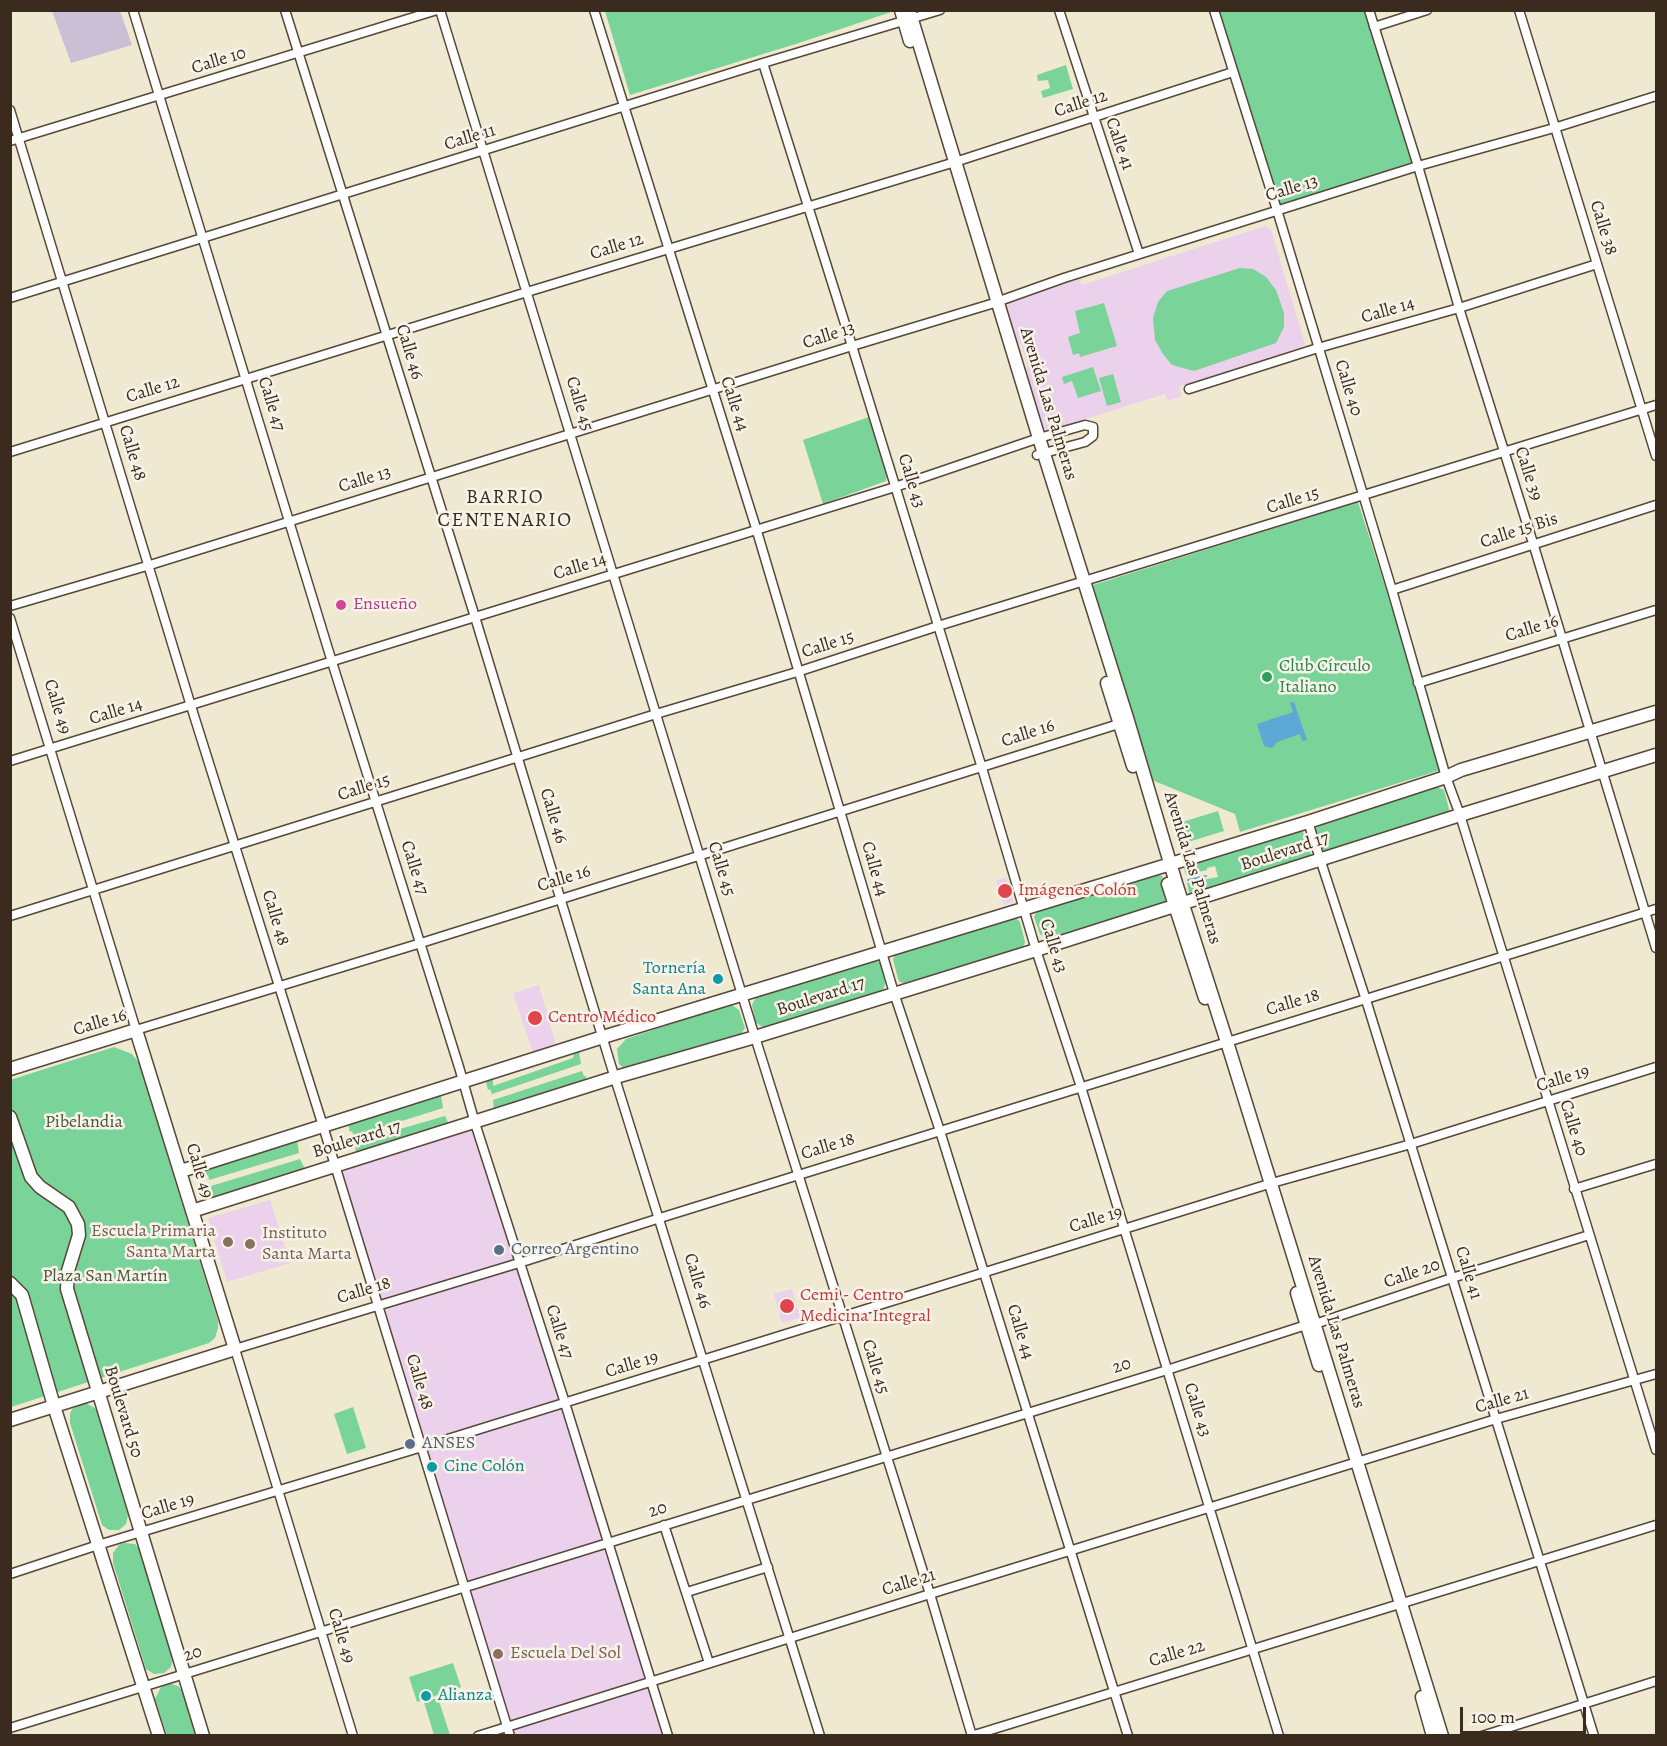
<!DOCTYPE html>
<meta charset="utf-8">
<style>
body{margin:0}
#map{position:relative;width:1667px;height:1746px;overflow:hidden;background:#efe9d1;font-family:Alegreya,serif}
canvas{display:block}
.frame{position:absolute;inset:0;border:12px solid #3b2a1e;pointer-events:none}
.scale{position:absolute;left:1460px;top:1707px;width:126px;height:27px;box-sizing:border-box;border:3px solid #3b2a1e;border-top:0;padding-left:8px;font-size:18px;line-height:21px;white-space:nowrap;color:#3b2a1e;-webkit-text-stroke:4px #f7f3e8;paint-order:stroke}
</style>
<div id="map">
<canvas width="1667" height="1746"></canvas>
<div class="frame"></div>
<div class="scale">100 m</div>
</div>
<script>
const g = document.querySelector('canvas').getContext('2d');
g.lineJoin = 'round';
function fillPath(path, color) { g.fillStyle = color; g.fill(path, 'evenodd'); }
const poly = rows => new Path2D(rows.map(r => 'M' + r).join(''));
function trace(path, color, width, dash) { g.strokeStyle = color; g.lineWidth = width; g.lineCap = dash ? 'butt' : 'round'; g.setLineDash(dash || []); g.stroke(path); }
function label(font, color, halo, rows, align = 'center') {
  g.font = font + ' Alegreya,serif'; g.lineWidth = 5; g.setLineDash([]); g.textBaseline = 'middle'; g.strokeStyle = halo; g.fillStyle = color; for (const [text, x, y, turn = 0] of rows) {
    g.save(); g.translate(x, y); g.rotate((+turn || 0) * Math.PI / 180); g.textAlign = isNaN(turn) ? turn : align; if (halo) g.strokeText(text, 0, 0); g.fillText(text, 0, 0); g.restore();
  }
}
fillPath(poly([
 [1265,226,1271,230,1305,344,1302,347,1179,387,1182,396,1168,401,1165,394,1044,432,1025,371,1028,367,1021,345,1016,342,1005,307,1008,302,1080,279,1082,285],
 [1006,877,1014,902,1004,905,996,881],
 [539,985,557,1049,534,1056,513,993],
 [475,1123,667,1735,510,1735,335,1166],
 [270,1200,290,1263,227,1282,208,1218],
 [792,1289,800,1318,782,1323,774,1294]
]), '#ebd1eb');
fillPath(poly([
 [52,11,120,11,132,45,71,63]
]), '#cbbfd5');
fillPath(poly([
 [890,10,891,12,802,42,630,95,605,11],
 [1214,11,1369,11,1418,166,1277,210],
 [1066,65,1073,89,1043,98,1041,91,1050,88,1048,80,1038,81,1037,75],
 [1240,268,1253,269,1266,277,1276,290,1284,313,1284,327,1276,343,1194,371,1172,365,1163,354,1155,340,1153,318,1158,302,1167,291],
 [1104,303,1117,346,1080,357,1079,353,1073,355,1068,337,1080,333,1075,311],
 [1093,367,1101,391,1078,398,1072,381,1064,384,1062,377],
 [1113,374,1121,402,1107,406,1099,378],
 [869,417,887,475,886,481,823,504,803,440],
 [1358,502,1444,769,1240,832,1235,814,1147,778,1093,585],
 [1435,786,1444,790,1450,813,1327,853,1321,848,1315,831,1318,824],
 [1218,811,1224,831,1185,843,1179,823],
 [1300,830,1303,832,1311,854,1310,858,1190,897,1187,883,1218,877,1215,866,1207,868,1207,870,1186,875,1183,865],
 [1156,872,1162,876,1169,897,1163,904,1053,938,1045,938,1040,934,1034,917,1038,909],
 [1015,917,1020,922,1025,942,1023,947,1019,951,908,984,900,982,898,979,893,959,895,955,900,952],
 [876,959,882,965,886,978,884,988,881,992,764,1028,755,1022,752,1005,757,995],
 [728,1005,732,1005,739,1010,745,1028,740,1036,625,1069,619,1064,617,1049,626,1039],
 [114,1047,132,1054,139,1063,218,1321,218,1328,215,1338,209,1343,11,1407,10,1080],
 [579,1051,581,1064,492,1094,490,1089,488,1090,486,1082,493,1080,493,1086,573,1058,574,1053],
 [582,1071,584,1076,586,1076,586,1082,494,1111,493,1100],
 [441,1095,443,1108,354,1136,352,1131,350,1132,348,1124],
 [445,1116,450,1127,356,1155,355,1142],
 [297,1140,299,1153,209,1180,208,1175,206,1176,203,1168],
 [300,1159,306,1171,212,1199,210,1192,212,1191,211,1186],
 [86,1403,95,1408,97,1412,128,1515,126,1524,119,1530,109,1530,102,1525,70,1423,70,1414,72,1409,81,1404],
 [353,1407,366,1448,347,1454,334,1414],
 [124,1543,135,1544,142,1552,173,1658,171,1667,164,1673,154,1674,146,1669,113,1563,113,1553,119,1545],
 [453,1663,461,1687,417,1702,409,1677],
 [169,1683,178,1686,184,1693,197,1735,167,1735,155,1699,161,1687],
 [438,1698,450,1735,434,1735,424,1702]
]), '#7ad398');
fillPath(poly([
 [1294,702,1307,740,1302,741,1300,734,1277,742,1272,748,1264,746,1257,724,1293,712,1290,703]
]), '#5ea8d6');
trace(poly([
 [1188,880,1206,876]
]), '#5ea8d6', 2);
const street = poly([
 [133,10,332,662,459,1067,475,1123,565,1403,668,1736],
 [285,10,475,617,609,1059,820,1736],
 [440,10,755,1037,930,1594,972,1736],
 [594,10,756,528,894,993,940,1131,1128,1736],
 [1059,10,1139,254],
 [1214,10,1277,210,1392,590,1446,777,1460,815,1656,1450],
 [1369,10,1418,166,1459,308,1533,543,1656,948],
 [1519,10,1656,456],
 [1374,27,1427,10],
 [763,63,852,346,982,768,1036,950,1081,1087,1279,1736],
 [10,110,191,706,323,1126,510,1736],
 [10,141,437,10],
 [10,298,763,63,940,10],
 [1189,389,1318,348,1459,308,1597,264],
 [10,452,527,292,955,162,1233,72],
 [1392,590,1656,505],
 [10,606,150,565,852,346,991,304,1064,278,1418,166,1554,128,1656,96],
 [10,618,136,1030,421,943,1125,722],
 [1418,683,1656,610],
 [10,761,895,487,1039,438,1085,425,1093,427,1093,436,1085,442,1037,455],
 [1308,822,1366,1000,1594,1736],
 [10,916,656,714,797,672,938,626,1656,405],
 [1574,1189,1656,1164],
 [664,1525,709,1663],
 [10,1574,98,1545,422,1447,1272,1183,1411,1144,1656,1067],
 [687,1592,768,1567],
 [10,1728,1167,1370,1306,1325,1315,1324,1452,1278,1589,1235],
 [353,1736,235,1349,519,1263,660,1218,1656,909],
 [478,1736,930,1594,1496,1419,1656,1374],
 [971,1736,1656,1525],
 [1482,1736,1656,1681]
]);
const secondary = poly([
 [901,10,910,41],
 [909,10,1039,438,1128,721,1176,883,1227,1042,1442,1736],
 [1107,683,1133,766],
 [1168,884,1205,998],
 [10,1069,136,1030,235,1349,10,1420],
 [10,1117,31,1177,40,1187,69,1207,78,1224,79,1235,68,1271,67,1289,203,1736],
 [181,1171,603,1037,1164,866,1308,822,1446,777,1461,770,1656,712],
 [192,1211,616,1077,755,1037,1036,950,1460,815,1656,755],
 [10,1283,22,1295,54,1406,159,1736],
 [1297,1293,1319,1365],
 [1422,1697,1433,1736]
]);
trace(street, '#564739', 11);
trace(secondary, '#564739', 15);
trace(street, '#fff', 8);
trace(secondary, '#fff', 12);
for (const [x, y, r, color] of [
 [341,605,6,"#d1479c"],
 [1267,677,6,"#2e9e5b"],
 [1005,891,8,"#e0444e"],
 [718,979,6,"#0f9aa8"],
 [535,1018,8,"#e0444e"],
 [228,1242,6,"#8d6e63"],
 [250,1244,6,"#8d6e63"],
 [499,1250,6,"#5c6f8a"],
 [787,1306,8,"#e0444e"],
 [410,1444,6,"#5c6f8a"],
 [432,1467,6,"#0f9aa8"],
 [498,1654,6,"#8d6e63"],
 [426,1696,6,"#0f9aa8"]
]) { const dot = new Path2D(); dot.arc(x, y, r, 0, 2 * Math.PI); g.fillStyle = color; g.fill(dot); trace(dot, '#f7f3e8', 2); }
label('18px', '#3b2a1e', '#f7f3e8', [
 ["Calle 10",219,61,-17],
 ["Calle 12",1081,104,-18],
 ["Calle 11",470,138,-17],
 ["Calle 41",1119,144,71],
 ["Calle 13",1292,189,-17],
 ["Calle 38",1603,228,73],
 ["Calle 12",617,247,-17],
 ["Calle 14",1388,311,-16],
 ["Calle 13",829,336,-18],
 ["Calle 46",409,352,73],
 ["Calle 40",1348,388,73],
 ["Calle 12",153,390,-17],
 ["Calle 47",271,404,73],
 ["Calle 45",579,404,73],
 ["Calle 44",734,404,72],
 ["Avenida Las Palmeras",1048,404,73],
 ["Calle 48",132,453,73],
 ["Calle 39",1528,474,72],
 ["Calle 13",365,480,-17],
 ["Calle 43",911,481,73],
 ["Calle 15",1293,501,-17],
 ["Calle 15 Bis",1519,531,-18],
 ["Calle 14",580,567,-17],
 ["Calle 16",1532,629,-17],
 ["Calle 15",828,645,-18],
 ["Calle 49",57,707,73],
 ["Calle 14",116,712,-17],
 ["Calle 16",1028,734,-18],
 ["Calle 15",364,788,-18],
 ["Calle 46",553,816,73],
 ["Boulevard 17",1285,852,-18],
 ["Calle 47",414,868,72],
 ["Avenida Las Palmeras",1192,868,73],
 ["Calle 45",721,869,73],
 ["Calle 44",874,869,74],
 ["Calle 16",564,879,-17],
 ["Calle 48",275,918,73],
 ["Calle 43",1053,946,73],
 ["Boulevard 17",821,997,-18],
 ["Calle 18",1293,1003,-17],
 ["Calle 16",100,1023,-17],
 ["Calle 19",1563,1079,-17],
 ["Calle 40",1573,1128,73],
 ["Boulevard 17",357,1140,-17],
 ["Calle 18",828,1147,-17],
 ["Calle 49",199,1171,73],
 ["Calle 19",1096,1220,-17],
 ["Calle 41",1468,1273,73],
 ["Calle 20",1412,1274,-19],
 ["Calle 46",697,1281,73],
 ["Calle 18",364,1291,-17],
 ["Calle 47",559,1332,72],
 ["Calle 44",1020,1332,73],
 ["Avenida Las Palmeras",1336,1332,73],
 ["Calle 19",632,1365,-17],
 ["20",1122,1366,-17],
 ["Calle 45",875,1367,73],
 ["Calle 48",419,1382,73],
 ["Calle 21",1502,1401,-16],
 ["Calle 43",1197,1410,73],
 ["Boulevard 50",123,1412,73],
 ["Calle 19",168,1507,-17],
 ["20",658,1510,-17],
 ["Calle 21",909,1583,-17],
 ["Calle 49",341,1636,73],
 ["20",193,1654,-17],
 ["Calle 22",1177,1654,-17]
]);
label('18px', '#b23c85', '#f7f3e8', [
 ["Ensueño",353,605]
], 'left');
label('18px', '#27864d', '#f7f3e8', [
 ["Club Círculo",1279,667],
 ["Italiano",1279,688]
], 'left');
label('18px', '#be3a42', '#f7f3e8', [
 ["Imágenes Colón",1018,891],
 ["Centro Médico",548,1018],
 ["Cemi - Centro",800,1296],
 ["Medicina Integral",800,1317]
], 'left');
label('18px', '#0d838f', '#f7f3e8', [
 ["Tornería",706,969,"right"],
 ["Santa Ana",706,990,"right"],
 ["Cine Colón",444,1467],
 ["Alianza",438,1696]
], 'left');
label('18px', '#4b543c', '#f7f3e8', [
 ["Pibelandia",84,1123],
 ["Plaza San Martín",105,1277]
]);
label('18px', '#785e54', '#f7f3e8', [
 ["Escuela Primaria",216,1232,"right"],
 ["Santa Marta",216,1253,"right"],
 ["Instituto",262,1234],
 ["Santa Marta",262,1255],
 ["Escuela Del Sol",510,1654]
], 'left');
label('18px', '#4e5e75', '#f7f3e8', [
 ["Correo Argentino",511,1250],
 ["ANSES",422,1444]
], 'left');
g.letterSpacing = '1.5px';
label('20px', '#3b2a1e', '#f7f3e8', [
 ["BARRIO",505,498],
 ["CENTENARIO",505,521]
]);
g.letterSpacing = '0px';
</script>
